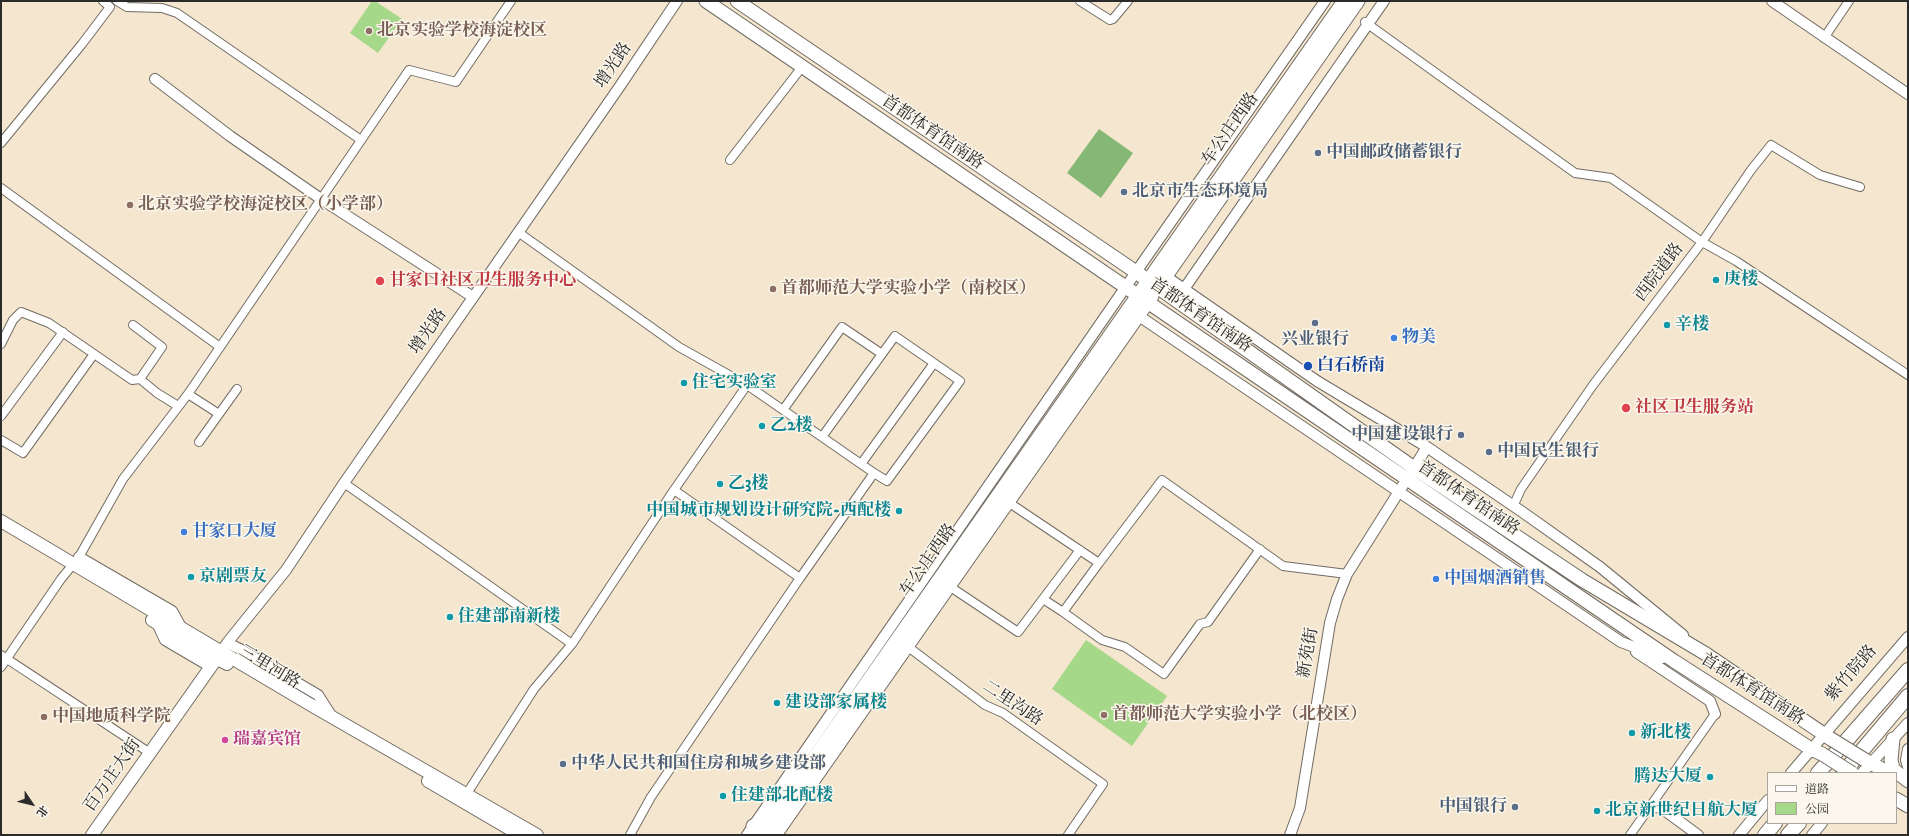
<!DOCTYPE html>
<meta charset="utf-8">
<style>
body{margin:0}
#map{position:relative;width:1909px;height:836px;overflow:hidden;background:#f5e6cf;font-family:"IM FELL DW Pica","Noto Serif SC",serif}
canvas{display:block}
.frame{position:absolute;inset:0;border:2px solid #2b2b2b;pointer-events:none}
.legend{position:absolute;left:1767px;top:772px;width:130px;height:52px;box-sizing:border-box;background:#fbf7ec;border:1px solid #a8a59f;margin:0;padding:5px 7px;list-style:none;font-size:12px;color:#2b2b2b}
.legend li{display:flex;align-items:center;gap:8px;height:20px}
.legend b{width:20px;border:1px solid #a8a59f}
.north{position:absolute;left:12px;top:784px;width:40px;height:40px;-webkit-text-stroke:3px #fbf7ec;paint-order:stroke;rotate:125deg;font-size:11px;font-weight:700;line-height:16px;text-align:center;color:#2b2b2b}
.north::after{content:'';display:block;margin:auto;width:14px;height:18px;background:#2b2b2b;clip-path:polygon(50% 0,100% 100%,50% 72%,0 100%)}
</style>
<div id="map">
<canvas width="1909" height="836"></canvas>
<div class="frame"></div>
<ul class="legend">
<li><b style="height:5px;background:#fff"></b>道路</li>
<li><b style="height:11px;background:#a5d888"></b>公园</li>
</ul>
<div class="north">北</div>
</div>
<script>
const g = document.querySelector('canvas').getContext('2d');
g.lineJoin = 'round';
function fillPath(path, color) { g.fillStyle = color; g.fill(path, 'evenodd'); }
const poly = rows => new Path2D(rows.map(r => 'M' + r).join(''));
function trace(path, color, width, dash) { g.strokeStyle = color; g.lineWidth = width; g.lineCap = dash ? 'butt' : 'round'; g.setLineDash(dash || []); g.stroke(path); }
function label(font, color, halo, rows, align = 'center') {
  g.font = font + ' "IM FELL DW Pica","Noto Serif SC",serif'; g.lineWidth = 3; g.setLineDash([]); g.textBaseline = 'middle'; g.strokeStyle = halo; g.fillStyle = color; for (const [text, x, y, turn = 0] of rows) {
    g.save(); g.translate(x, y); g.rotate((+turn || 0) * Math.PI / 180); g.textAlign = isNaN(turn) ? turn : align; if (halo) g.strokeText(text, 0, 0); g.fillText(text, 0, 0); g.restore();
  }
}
fillPath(poly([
 [372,1,375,1,402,19,378,53,350,33],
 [1086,640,1167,696,1132,746,1052,689]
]), '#a5d888');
fillPath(poly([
 [1099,129,1133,153,1101,198,1067,173]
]), '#84b874');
const minor = poly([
 [117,1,127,7,162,8,177,13,361,140],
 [1080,1,1110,20,1113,19,1128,1],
 [1365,22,1575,173,1611,178,1702,242,1736,261,1908,375],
 [1824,38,1849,1],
 [1,143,82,44,110,7,103,1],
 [730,160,802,67],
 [1,188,220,347],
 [518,232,679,347,747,385,874,473,800,578],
 [133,325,162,347,140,379],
 [1,344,13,320,21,312,49,323,132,380,140,379,157,393,178,406],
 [188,394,219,414],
 [783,410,842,327,882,354],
 [1,416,63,332],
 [822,437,895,336,934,363],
 [1,440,23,453,94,354],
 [199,442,237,389],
 [861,464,934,363,960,381,887,481,874,473],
 [344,483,572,644],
 [1516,500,1521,489,1593,385,1702,242,1751,170,1771,145,1820,175,1860,187],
 [1008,502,1099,563,1162,480,1283,566,1347,574],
 [1099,563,1063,612,1102,640,1125,647,1164,674,1200,624,1208,622,1260,549],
 [949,586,1018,632,1080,550],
 [1043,599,1063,612],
 [907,646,985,705,1003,713,1103,784,1068,835],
 [1,655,150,753],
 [1,667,61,579,79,557,123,479,188,394,409,70,456,82,511,1],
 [464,798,534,689,572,644,674,490,747,385],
 [630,835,651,797,800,578,674,490],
 [1630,835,1715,714]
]);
const tertiary = poly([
 [1772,1,1908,94],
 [155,79,230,136,321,199,473,297],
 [1161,273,1317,381,1427,447,1521,511,1600,567,1683,635],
 [1184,289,1384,1],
 [1133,312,1621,642,1663,658],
 [79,557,172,611,181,627],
 [157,623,165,640,211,667],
 [227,643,240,649,318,695,332,717],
 [1636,652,1710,701,1715,714],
 [217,658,227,643,286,570,344,483,620,86,677,1],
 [1908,749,1906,760,1908,767],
 [1791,773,1908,637],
 [1862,773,1908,723],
 [1647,808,1660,807,1698,835],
 [747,835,1136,272,1325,1],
 [1290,835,1300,808,1330,623,1337,599,1347,574,1427,447],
 [1739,835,1768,800],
 [1812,835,1822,823]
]);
const secondary = poly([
 [1,521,311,705,537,835],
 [152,620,208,654,227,664],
 [428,781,520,835],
 [92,835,217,658]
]);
const primary = poly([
 [706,1,1674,661,1811,749,1822,754],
 [737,1,1136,272,1414,468,1582,580,1706,654,1831,739],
 [1166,276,1358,1],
 [1893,739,1891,760,1893,769,1908,781],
 [1865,760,1889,773],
 [1896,799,1908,806],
 [753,826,771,815],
 [760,835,1344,1],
 [775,835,1152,296]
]);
const trunk = poly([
 [1818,773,1908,670],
 [1843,773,1908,696],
 [1765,835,1775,823],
 [1788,835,1799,823]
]);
trace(minor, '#726c64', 10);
trace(tertiary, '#726c64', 12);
trace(secondary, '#726c64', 14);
trace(primary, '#726c64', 15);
trace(trunk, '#726c64', 16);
trace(minor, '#fff', 8);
trace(tertiary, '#fff', 10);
trace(secondary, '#fff', 12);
trace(primary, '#fff', 13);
trace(trunk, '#fff', 14);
const primaryBridge = poly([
 [1831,739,1865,760],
 [1822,754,1852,773]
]);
trace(primaryBridge, '#726c64', 15, []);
trace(primaryBridge, '#fff', 13);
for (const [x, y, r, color] of [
 [369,31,4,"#8d6e63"],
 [1318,153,4,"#5c6f8a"],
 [1124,192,4,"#5c6f8a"],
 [130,205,4,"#8d6e63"],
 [1716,280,4,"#0f9aa8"],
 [380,281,5,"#e0444e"],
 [773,289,4,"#8d6e63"],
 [1315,323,4,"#5c6f8a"],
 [1667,325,4,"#0f9aa8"],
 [1394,338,4,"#3f7fe0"],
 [1308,366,5,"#1a4fb4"],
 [684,383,4,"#0f9aa8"],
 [1626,408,5,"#e0444e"],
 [762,426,4,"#0f9aa8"],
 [1461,435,4,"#5c6f8a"],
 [1489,452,4,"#5c6f8a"],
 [720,484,4,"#0f9aa8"],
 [899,511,4,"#0f9aa8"],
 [184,532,4,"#3f7fe0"],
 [191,577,4,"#0f9aa8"],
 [1436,579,4,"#3f7fe0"],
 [450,617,4,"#0f9aa8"],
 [777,703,4,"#0f9aa8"],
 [1104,715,4,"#8d6e63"],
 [44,717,4,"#8d6e63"],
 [1632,733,4,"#0f9aa8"],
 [225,740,4,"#d1479c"],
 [563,764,4,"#5c6f8a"],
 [1710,777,4,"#0f9aa8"],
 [723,796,4,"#0f9aa8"],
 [1515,807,4,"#5c6f8a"],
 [1597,811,4,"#0f9aa8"]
]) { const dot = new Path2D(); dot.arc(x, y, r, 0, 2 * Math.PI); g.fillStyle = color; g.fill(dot); trace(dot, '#fbf7ec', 1.5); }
label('bold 17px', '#785e54', '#fbf7ec', [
 ["北京实验学校海淀校区",377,31],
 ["北京实验学校海淀校区（小学部）",138,205],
 ["首都师范大学实验小学（南校区）",781,289],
 ["首都师范大学实验小学（北校区）",1112,715],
 ["中国地质科学院",52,717]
], 'left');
label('17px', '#2b2b2b', '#fbf7ec', [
 ["增光路",614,66,-56],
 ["车公庄西路",1231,130,-55],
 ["首都体育馆南路",932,133,34],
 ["西院道路",1660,273,-53],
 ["首都体育馆南路",1200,316,34],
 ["增光路",429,332,-55],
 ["首都体育馆南路",1468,499,34],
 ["车公庄西路",929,561,-55],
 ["新苑街",1309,653,-80],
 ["三里河路",269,668,31],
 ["紫竹院路",1852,674,-49],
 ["首都体育馆南路",1752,690,32],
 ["二里沟路",1012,704,33],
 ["百万庄大街",113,776,-55]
]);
label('bold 17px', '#4e5e75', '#fbf7ec', [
 ["中国邮政储蓄银行",1326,153],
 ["北京市生态环境局",1132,192],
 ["兴业银行",1315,340,"center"],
 ["中国建设银行",1453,435,"right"],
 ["中国民生银行",1497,452],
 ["中华人民共和国住房和城乡建设部",571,764],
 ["中国银行",1507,807,"right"]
], 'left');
label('bold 17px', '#0d838f', '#fbf7ec', [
 ["庚楼",1724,280],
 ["辛楼",1675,325],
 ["住宅实验室",692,383],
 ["乙2楼",770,426],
 ["乙3楼",728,484],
 ["中国城市规划设计研究院-西配楼",891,511,"right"],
 ["京剧票友",199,577],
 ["住建部南新楼",458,617],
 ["建设部家属楼",785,703],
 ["新北楼",1640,733],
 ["腾达大厦",1702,777,"right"],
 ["住建部北配楼",731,796],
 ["北京新世纪日航大厦",1605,811]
], 'left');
label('bold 17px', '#be3a42', '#fbf7ec', [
 ["甘家口社区卫生服务中心",389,281],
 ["社区卫生服务站",1635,408]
], 'left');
label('bold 17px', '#366cbe', '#fbf7ec', [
 ["物美",1402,338],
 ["甘家口大厦",192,532],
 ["中国烟酒销售",1444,579]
], 'left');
label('bold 17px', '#164399', '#fbf7ec', [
 ["白石桥南",1317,366]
], 'left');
label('bold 17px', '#b23c85', '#fbf7ec', [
 ["瑞嘉宾馆",233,740]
], 'left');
</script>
